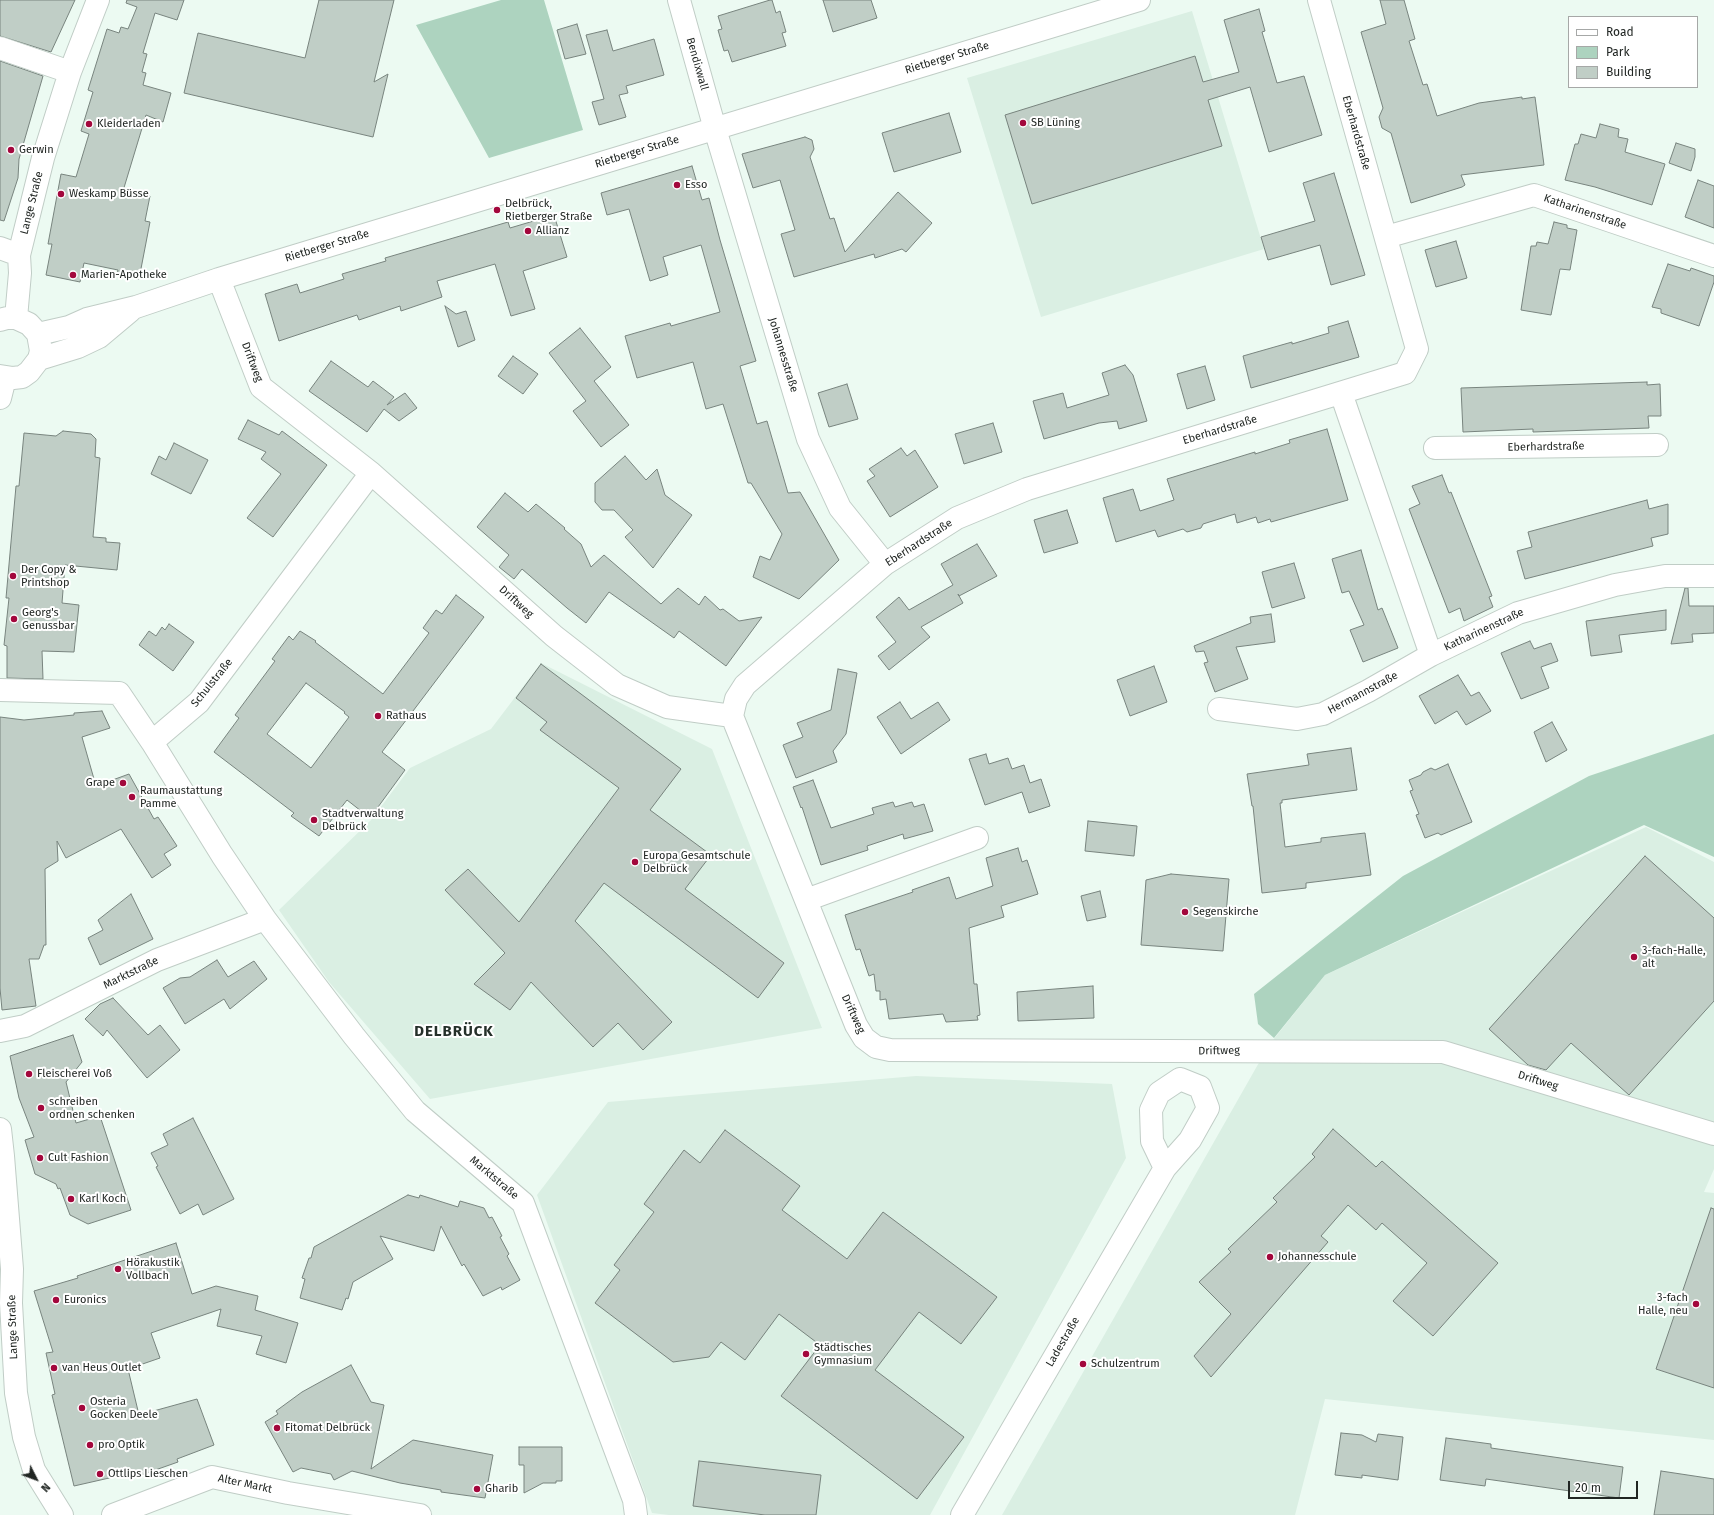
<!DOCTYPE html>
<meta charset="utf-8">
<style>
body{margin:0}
#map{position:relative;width:1714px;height:1515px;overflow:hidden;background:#ecfaf2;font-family:"Fira Sans",sans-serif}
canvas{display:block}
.legend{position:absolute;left:1568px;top:16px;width:130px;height:72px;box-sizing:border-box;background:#fff;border:1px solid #a6a8a7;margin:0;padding:5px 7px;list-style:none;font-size:12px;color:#212623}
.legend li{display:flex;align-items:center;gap:8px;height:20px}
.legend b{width:20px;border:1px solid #a6a8a7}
.north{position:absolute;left:16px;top:1459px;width:40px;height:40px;-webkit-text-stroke:3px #fff;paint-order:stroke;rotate:132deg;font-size:11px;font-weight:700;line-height:16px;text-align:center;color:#212623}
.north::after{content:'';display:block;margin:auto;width:14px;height:18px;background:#212623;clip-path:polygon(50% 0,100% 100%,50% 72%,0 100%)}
.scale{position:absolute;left:1568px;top:1481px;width:70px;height:18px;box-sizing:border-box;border:2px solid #212623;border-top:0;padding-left:5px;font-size:12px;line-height:14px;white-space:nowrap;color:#212623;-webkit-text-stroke:3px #fff;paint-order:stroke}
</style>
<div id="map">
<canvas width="1714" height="1515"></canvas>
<ul class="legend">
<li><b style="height:5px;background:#fff"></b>Road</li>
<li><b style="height:11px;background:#add3bf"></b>Park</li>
<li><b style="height:11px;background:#c0cec6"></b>Building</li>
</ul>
<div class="north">N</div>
<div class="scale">20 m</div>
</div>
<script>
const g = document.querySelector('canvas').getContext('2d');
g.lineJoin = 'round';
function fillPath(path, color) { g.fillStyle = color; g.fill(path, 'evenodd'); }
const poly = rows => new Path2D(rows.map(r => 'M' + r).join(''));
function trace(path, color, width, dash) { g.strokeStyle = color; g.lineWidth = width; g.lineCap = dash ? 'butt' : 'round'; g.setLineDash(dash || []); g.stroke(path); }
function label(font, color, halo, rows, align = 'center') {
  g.font = font + ' "Fira Sans",sans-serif'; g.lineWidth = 4; g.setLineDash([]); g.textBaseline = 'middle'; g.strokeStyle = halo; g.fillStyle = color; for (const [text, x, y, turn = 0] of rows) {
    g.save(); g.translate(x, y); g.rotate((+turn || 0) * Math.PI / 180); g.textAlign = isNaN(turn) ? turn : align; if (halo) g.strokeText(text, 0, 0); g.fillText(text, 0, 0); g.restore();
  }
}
fillPath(poly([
 [1192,11,1264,249,1041,317,967,78],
 [541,663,712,749,822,1028,430,1099,329,982,279,910,371,820,410,768,491,729],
 [1646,827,1714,862,1714,1169,1704,1192,1714,1193,1714,1440,1325,1399,1295,1515,1002,1515,1269,1045,1325,975],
 [916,1076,1112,1084,1126,1158,930,1515,669,1515,652,1513,537,1195,608,1102]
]), '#daefe3');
fillPath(poly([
 [501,0,544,0,583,130,489,158,416,25],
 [1714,734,1714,857,1644,825,1325,975,1274,1038,1258,1024,1254,994,1403,876,1589,776]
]), '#add3bf');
const building = poly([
 [0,0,75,0,51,52,0,36,0,0],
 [127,0,184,0,177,20,155,13,143,53,147,54,142,72,146,73,143,85,171,93,163,122,146,115,123,191,150,196,145,221,150,222,139,279,117,275,118,270,84,263,80,282,46,275,52,244,48,244,61,174,76,177,89,134,81,131,93,92,88,90,107,29,119,33,121,27,128,29,137,7,126,3,127,0],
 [319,0,394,0,374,82,388,74,373,137,184,93,198,33,305,58,319,0],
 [770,0,772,0,776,13,780,11,786,32,782,33,786,46,732,62,728,50,724,51,718,30,722,29,718,16,770,0],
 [823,0,871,0,877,18,833,32,823,0],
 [1380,0,1404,0,1415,39,1409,41,1423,85,1427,84,1437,116,1479,103,1522,97,1522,99,1535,97,1544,165,1461,175,1465,185,1462,187,1411,203,1391,133,1382,128,1379,117,1383,108,1361,32,1386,24,1380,0],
 [1259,9,1265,31,1262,32,1277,83,1304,76,1322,135,1269,152,1250,87,1208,100,1222,146,1032,204,1005,115,1195,56,1203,82,1239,72,1224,20,1259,9],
 [577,24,586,54,565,59,557,30,577,24],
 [607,30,613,51,654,39,664,75,626,86,628,93,619,95,626,117,599,125,592,102,604,99,586,35,607,30],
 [0,61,43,76,19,159,18,178,4,221,0,220,0,61],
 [949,113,961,152,894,172,882,133,949,113],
 [1600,124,1619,129,1618,137,1628,139,1625,152,1665,164,1652,205,1595,187,1565,180,1575,144,1578,144,1581,134,1596,138,1600,124],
 [805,137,812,140,814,149,810,157,830,219,834,218,845,252,898,192,932,223,906,252,902,249,875,258,874,254,794,277,781,234,795,230,780,180,753,188,742,154,805,137],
 [1676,143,1695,149,1695,157,1691,171,1669,163,1676,143],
 [692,166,702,200,709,198,720,240,756,361,740,366,757,424,767,421,788,493,800,492,839,560,799,599,753,577,760,556,770,560,782,534,751,483,748,483,723,404,706,409,693,362,637,378,625,336,670,323,671,326,720,312,701,245,663,257,668,275,650,281,629,209,607,215,601,193,692,166],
 [1334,173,1365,275,1331,285,1320,245,1268,260,1261,237,1315,221,1303,183,1334,173],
 [1698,180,1714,186,1714,228,1685,217,1698,180],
 [554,215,567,257,523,271,535,309,511,316,495,264,437,281,442,297,401,311,400,306,359,320,357,315,279,341,265,294,297,284,300,293,344,279,342,274,386,261,385,258,508,222,510,228,554,215],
 [1554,222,1567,225,1567,228,1577,230,1570,270,1560,269,1551,315,1521,310,1531,246,1536,246,1537,242,1548,244,1554,222],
 [1456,241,1467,278,1436,287,1425,250,1456,241],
 [1668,264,1690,271,1691,268,1714,276,1714,282,1699,326,1661,313,1661,309,1652,307,1668,264],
 [445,306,456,314,466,311,475,340,458,347,445,306],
 [1348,321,1359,357,1251,388,1243,356,1292,342,1292,344,1329,333,1328,327,1348,321],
 [580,328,611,367,594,381,629,425,601,447,573,411,586,401,549,353,580,328],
 [513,356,538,374,523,394,498,376,513,356],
 [331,361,368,387,373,381,394,397,387,405,405,393,417,408,399,421,384,409,367,432,309,391,331,361],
 [1125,365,1133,375,1147,421,1119,429,1117,421,1099,423,1044,439,1033,401,1063,393,1067,408,1109,395,1102,373,1125,365],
 [1205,366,1215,400,1187,409,1177,374,1205,366],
 [1647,382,1647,385,1660,384,1661,416,1648,416,1649,428,1533,432,1533,429,1463,432,1461,388,1647,382],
 [847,384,858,419,829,427,818,393,847,384],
 [248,420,279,435,282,431,327,465,273,537,247,518,281,474,261,459,266,452,238,439,248,420],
 [993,423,1002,452,964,464,955,434,993,423],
 [1327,429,1348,500,1271,522,1270,519,1258,523,1256,517,1237,523,1235,514,1203,524,1201,528,1187,532,1183,529,1158,537,1155,530,1116,542,1103,498,1133,489,1140,511,1174,500,1167,479,1255,452,1255,454,1290,443,1289,440,1327,429],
 [63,431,91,434,96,439,95,457,100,458,93,537,106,538,106,542,120,543,117,570,65,565,62,603,79,605,74,652,42,651,43,679,7,678,7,646,4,645,9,598,6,598,16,486,19,486,24,433,56,436,63,431],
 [174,443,208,460,191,494,151,474,159,456,166,460,174,443],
 [901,448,907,456,915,450,938,487,890,517,867,481,875,476,869,469,901,448],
 [625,456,646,480,657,469,665,495,692,515,653,568,625,537,633,530,614,510,602,510,595,502,595,483,625,456],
 [1442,475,1449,493,1451,492,1492,596,1489,597,1493,607,1464,621,1460,608,1449,613,1409,509,1420,504,1412,486,1442,475],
 [505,493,528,512,536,504,565,528,564,529,581,544,591,567,604,555,661,604,678,588,699,605,705,596,720,610,723,609,739,621,762,617,726,666,679,631,674,638,609,592,586,623,567,608,522,569,514,579,499,567,509,555,477,527,505,493],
 [1647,500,1649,509,1668,504,1668,534,1651,538,1653,546,1525,579,1517,551,1532,547,1528,532,1647,500],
 [1067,510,1078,543,1044,553,1034,520,1067,510],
 [977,544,997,576,959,596,958,594,963,603,921,627,930,637,889,670,878,656,896,642,876,617,899,597,909,610,953,585,941,564,977,544],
 [1361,550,1378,610,1382,608,1398,648,1363,662,1350,630,1364,625,1349,591,1342,593,1332,559,1361,550],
 [1294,563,1305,598,1272,608,1262,572,1294,563],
 [1685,588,1688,588,1689,606,1714,606,1714,633,1692,634,1693,642,1671,644,1685,588],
 [456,595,484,617,382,752,405,770,370,818,347,800,319,836,291,816,294,813,214,752,239,718,235,715,275,661,272,659,289,636,293,640,300,631,316,641,315,642,383,694,429,633,423,628,436,610,442,614,456,595],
 [306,683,345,712,344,713,349,717,311,768,267,734,306,683],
 [1666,610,1666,630,1619,635,1622,652,1591,656,1586,621,1666,610],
 [1271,614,1275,642,1236,647,1248,679,1215,692,1204,663,1208,662,1204,651,1196,652,1194,646,1251,623,1250,617,1271,614],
 [169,624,194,642,173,671,139,645,149,631,156,636,162,627,165,630,169,624],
 [1530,641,1534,649,1551,643,1558,661,1541,667,1549,688,1521,699,1501,653,1530,641],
 [541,664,681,769,650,810,711,855,685,889,784,963,758,998,604,883,575,921,672,1022,643,1050,618,1023,593,1047,531,982,510,1010,474,984,505,953,445,890,468,869,519,922,619,788,540,730,547,722,516,698,541,664],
 [1154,666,1167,702,1130,716,1117,680,1154,666],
 [838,669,857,673,846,734,833,751,837,762,796,778,783,745,803,737,797,723,831,710,838,669],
 [1458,675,1471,696,1479,692,1491,711,1466,725,1457,711,1435,724,1419,696,1458,675],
 [900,702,911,719,938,702,950,720,901,754,877,717,900,702],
 [102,711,110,728,82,737,96,786,129,774,154,819,158,817,177,846,164,854,171,865,152,878,121,829,66,858,57,841,58,861,45,869,46,945,44,945,39,959,29,959,36,1006,2,1010,0,988,0,717,24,720,74,715,74,713,102,711],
 [1552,722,1567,750,1546,762,1534,732,1552,722],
 [1351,748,1357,790,1282,800,1282,803,1280,803,1285,847,1321,842,1321,838,1365,833,1371,875,1306,883,1306,888,1262,893,1253,806,1252,806,1247,774,1309,765,1307,754,1351,748],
 [986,754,989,764,1008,758,1012,769,1024,765,1030,783,1041,779,1050,806,1029,813,1022,792,985,805,969,759,986,754],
 [1448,764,1472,822,1441,835,1438,833,1425,838,1416,815,1419,814,1410,791,1413,790,1409,780,1421,775,1423,772,1431,768,1435,770,1448,764],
 [813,780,831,828,874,814,872,808,893,802,895,807,912,802,914,807,924,804,933,831,904,839,903,834,867,846,868,850,821,865,802,807,801,808,793,787,813,780],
 [1088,821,1137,826,1134,856,1085,851,1088,821],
 [1018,848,1022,862,1027,860,1038,894,1001,906,1004,917,969,928,974,984,977,984,980,1015,977,1016,978,1020,946,1022,943,1014,889,1019,886,999,880,1000,880,991,876,991,874,974,869,976,860,949,856,950,845,915,913,892,912,890,949,877,956,899,993,886,986,858,1018,848],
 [1645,856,1714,918,1714,1001,1629,1095,1571,1043,1546,1070,1528,1065,1489,1029,1645,856],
 [1171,874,1229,879,1223,951,1141,945,1146,880,1171,874],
 [1100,891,1106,917,1087,921,1081,896,1100,891],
 [131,894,153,939,100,965,88,938,103,930,98,920,131,894],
 [217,960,228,977,254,961,267,979,230,1009,224,999,185,1024,163,988,180,978,190,977,217,960],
 [1093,986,1094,1018,1018,1021,1017,992,1093,986],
 [113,998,148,1035,160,1025,180,1050,147,1078,107,1030,103,1036,85,1019,100,1004,113,998],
 [73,1035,82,1062,66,1082,76,1123,100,1116,131,1210,88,1224,70,1215,60,1188,58,1189,56,1184,35,1174,25,1140,34,1137,19,1098,10,1056,73,1035],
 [193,1118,234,1199,203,1215,198,1204,180,1214,156,1167,158,1166,151,1153,168,1145,163,1134,193,1118],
 [1333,1129,1376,1167,1382,1161,1498,1263,1433,1336,1393,1301,1427,1263,1382,1223,1376,1230,1348,1205,1321,1236,1328,1242,1211,1377,1194,1356,1231,1314,1199,1282,1231,1252,1228,1249,1277,1202,1273,1198,1315,1157,1312,1154,1333,1129],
 [725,1130,800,1186,782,1210,847,1259,883,1212,997,1297,961,1344,919,1312,875,1370,964,1437,917,1499,781,1396,820,1345,779,1314,745,1360,721,1342,709,1357,673,1362,595,1303,620,1270,614,1265,654,1212,644,1204,684,1150,700,1163,725,1130],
 [408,1195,419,1198,420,1195,458,1207,460,1201,484,1208,489,1218,492,1217,502,1236,500,1237,509,1254,507,1256,520,1280,502,1290,501,1287,483,1296,464,1264,462,1266,441,1226,434,1251,380,1236,393,1259,353,1282,348,1299,346,1298,342,1310,300,1298,305,1279,302,1278,309,1258,311,1258,314,1247,408,1195],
 [1711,1208,1714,1209,1714,1388,1656,1369,1711,1208],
 [176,1243,192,1294,216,1286,258,1296,255,1310,298,1323,286,1363,256,1354,262,1336,217,1326,221,1309,151,1333,160,1358,128,1369,139,1415,197,1399,214,1445,177,1459,178,1462,141,1475,140,1471,74,1486,52,1395,55,1394,46,1353,53,1352,34,1291,78,1278,77,1276,176,1243],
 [351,1365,371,1402,384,1405,371,1469,413,1440,493,1455,485,1498,441,1492,441,1490,400,1483,352,1471,334,1480,331,1474,301,1468,293,1472,265,1422,278,1414,276,1411,302,1392,351,1365],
 [1341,1433,1362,1435,1376,1442,1378,1434,1403,1437,1398,1480,1362,1475,1362,1478,1335,1475,1341,1433],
 [1446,1438,1491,1444,1491,1448,1623,1467,1619,1498,1486,1479,1485,1486,1440,1480,1446,1438],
 [519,1447,562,1447,562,1481,556,1481,556,1483,543,1483,524,1493,524,1465,519,1465,519,1447],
 [699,1461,821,1475,816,1515,765,1515,693,1506,699,1461],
 [1661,1471,1714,1479,1714,1515,1654,1515,1661,1471]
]);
fillPath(building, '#c0cec6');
trace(building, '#78847e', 1);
const street = poly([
 [679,0,715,129,808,439,840,508,885,564],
 [0,48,70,72],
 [1386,237,1534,195,1714,256],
 [0,248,19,255],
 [219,279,261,387,371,473,554,636,617,685,667,707,732,716,856,1025,864,1038,876,1047,890,1050,1443,1052,1714,1134],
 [16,318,20,273,19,255,43,158,70,72,98,0],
 [0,320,7,318,16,318,29,324,38,334,41,351,39,359,29,372,22,377,13,378,0,376],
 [38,334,69,327,87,319,136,307,219,279,1139,0],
 [39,359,78,347,99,337,130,311],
 [1341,393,1431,655,1518,613,1615,585,1665,576,1714,576],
 [0,398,5,378],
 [1435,448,1657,445],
 [0,690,119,693,152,742,222,855,265,919,354,1036,415,1111,523,1203,634,1500,636,1515],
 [1219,709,1297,719,1323,714,1368,691,1431,655],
 [732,716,736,699,745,685,885,564,957,518,1027,489,1405,373,1417,349,1319,0],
 [152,742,199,702,371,473],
 [806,900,977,838],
 [0,1031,25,1026,157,960,265,919],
 [0,1129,3,1156,12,1269,11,1303,16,1393,24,1437,34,1470,62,1515],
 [1165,1168,1152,1141,1151,1110,1159,1093,1180,1079],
 [113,1515,212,1477,288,1493,420,1515],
 [962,1515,1165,1168,1190,1140,1208,1108,1200,1087,1180,1079]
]);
trace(street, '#c0cdc6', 24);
trace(street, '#fff', 22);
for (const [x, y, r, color] of [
 [1023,123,4,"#a3073c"],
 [89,124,4,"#a3073c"],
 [11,150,4,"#a3073c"],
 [677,185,4,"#a3073c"],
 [61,194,4,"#a3073c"],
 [497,210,4,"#a3073c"],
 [528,231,4,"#a3073c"],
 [73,275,4,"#a3073c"],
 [13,576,4,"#a3073c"],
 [14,619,4,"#a3073c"],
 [378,716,4,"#a3073c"],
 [123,783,4,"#a3073c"],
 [132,797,4,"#a3073c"],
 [314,820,4,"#a3073c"],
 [635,862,4,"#a3073c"],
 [1185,912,4,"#a3073c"],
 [1634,957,4,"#a3073c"],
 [29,1074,4,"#a3073c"],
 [41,1108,4,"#a3073c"],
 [40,1158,4,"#a3073c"],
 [71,1199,4,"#a3073c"],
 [1270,1257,4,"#a3073c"],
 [118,1269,4,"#a3073c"],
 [56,1300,4,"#a3073c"],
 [1696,1304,4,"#a3073c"],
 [806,1354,4,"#a3073c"],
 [1083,1364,4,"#a3073c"],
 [54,1368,4,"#a3073c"],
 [82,1408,4,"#a3073c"],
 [277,1428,4,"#a3073c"],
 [90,1445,4,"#a3073c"],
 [100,1474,4,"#a3073c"],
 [477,1489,4,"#a3073c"]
]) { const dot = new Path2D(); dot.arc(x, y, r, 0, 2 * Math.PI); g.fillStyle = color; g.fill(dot); trace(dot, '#fff', 1.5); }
label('11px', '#212623', '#fff', [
 ["Rietberger Straße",947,58,-17],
 ["Bendixwall",697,64,74],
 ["Eberhardstraße",1356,133,74],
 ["Rietberger Straße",637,152,-17],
 ["Lange Straße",32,203,-76],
 ["Katharinenstraße",1585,212,19],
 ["Rietberger Straße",327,246,-17],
 ["Johannesstraße",783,355,73],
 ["Driftweg",252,362,69],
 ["Eberhardstraße",1220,430,-17],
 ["Eberhardstraße",1546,447,-1],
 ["Eberhardstraße",919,543,-33],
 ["Driftweg",516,602,42],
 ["Katharinenstraße",1484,630,-25],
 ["Schulstraße",212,683,-51],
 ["Hermannstraße",1363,693,-28],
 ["Marktstraße",131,973,-26],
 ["Driftweg",853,1014,65],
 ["Driftweg",1219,1051,-1],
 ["Driftweg",1538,1081,17],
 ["Marktstraße",494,1178,40],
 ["Lange Straße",13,1327,-92],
 ["Ladestraße",1063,1342,-60],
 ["Alter Markt",245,1484,12]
]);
label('11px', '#212623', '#fff', [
 ["SB Lüning",1031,123],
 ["Kleiderladen",97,124],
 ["Gerwin",19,150],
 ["Esso",685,185],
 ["Weskamp Büsse",69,194],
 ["Delbrück,",505,204],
 ["Rietberger Straße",505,217],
 ["Allianz",536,231],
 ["Marien-Apotheke",81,275],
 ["Der Copy &",21,570],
 ["Printshop",21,583],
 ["Georg's",22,613],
 ["Genussbar",22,626],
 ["Rathaus",386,716],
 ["Grape",115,783,"right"],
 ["Raumaustattung",140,791],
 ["Pamme",140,804],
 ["Stadtverwaltung",322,814],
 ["Delbrück",322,827],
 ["Europa Gesamtschule",643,856],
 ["Delbrück",643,869],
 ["Segenskirche",1193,912],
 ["3-fach-Halle,",1642,951],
 ["alt",1642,964],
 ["Fleischerei Voß",37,1074],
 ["schreiben",49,1102],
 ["ordnen schenken",49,1115],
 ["Cult Fashion",48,1158],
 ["Karl Koch",79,1199],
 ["Johannesschule",1278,1257],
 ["Hörakustik",126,1263],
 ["Vollbach",126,1276],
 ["3-fach",1688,1298,"right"],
 ["Halle, neu",1688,1311,"right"],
 ["Euronics",64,1300],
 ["Städtisches",814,1348],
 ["Gymnasium",814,1361],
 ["Schulzentrum",1091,1364],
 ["van Heus Outlet",62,1368],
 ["Osteria",90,1402],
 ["Gocken Deele",90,1415],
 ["Fitomat Delbrück",285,1428],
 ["pro Optik",98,1445],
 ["Ottlips Lieschen",108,1474],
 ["Gharib",485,1489]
], 'left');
g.letterSpacing = '1px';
label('bold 15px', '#25302a', '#fff', [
 ["DELBRÜCK",454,1032]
]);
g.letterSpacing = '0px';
</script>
